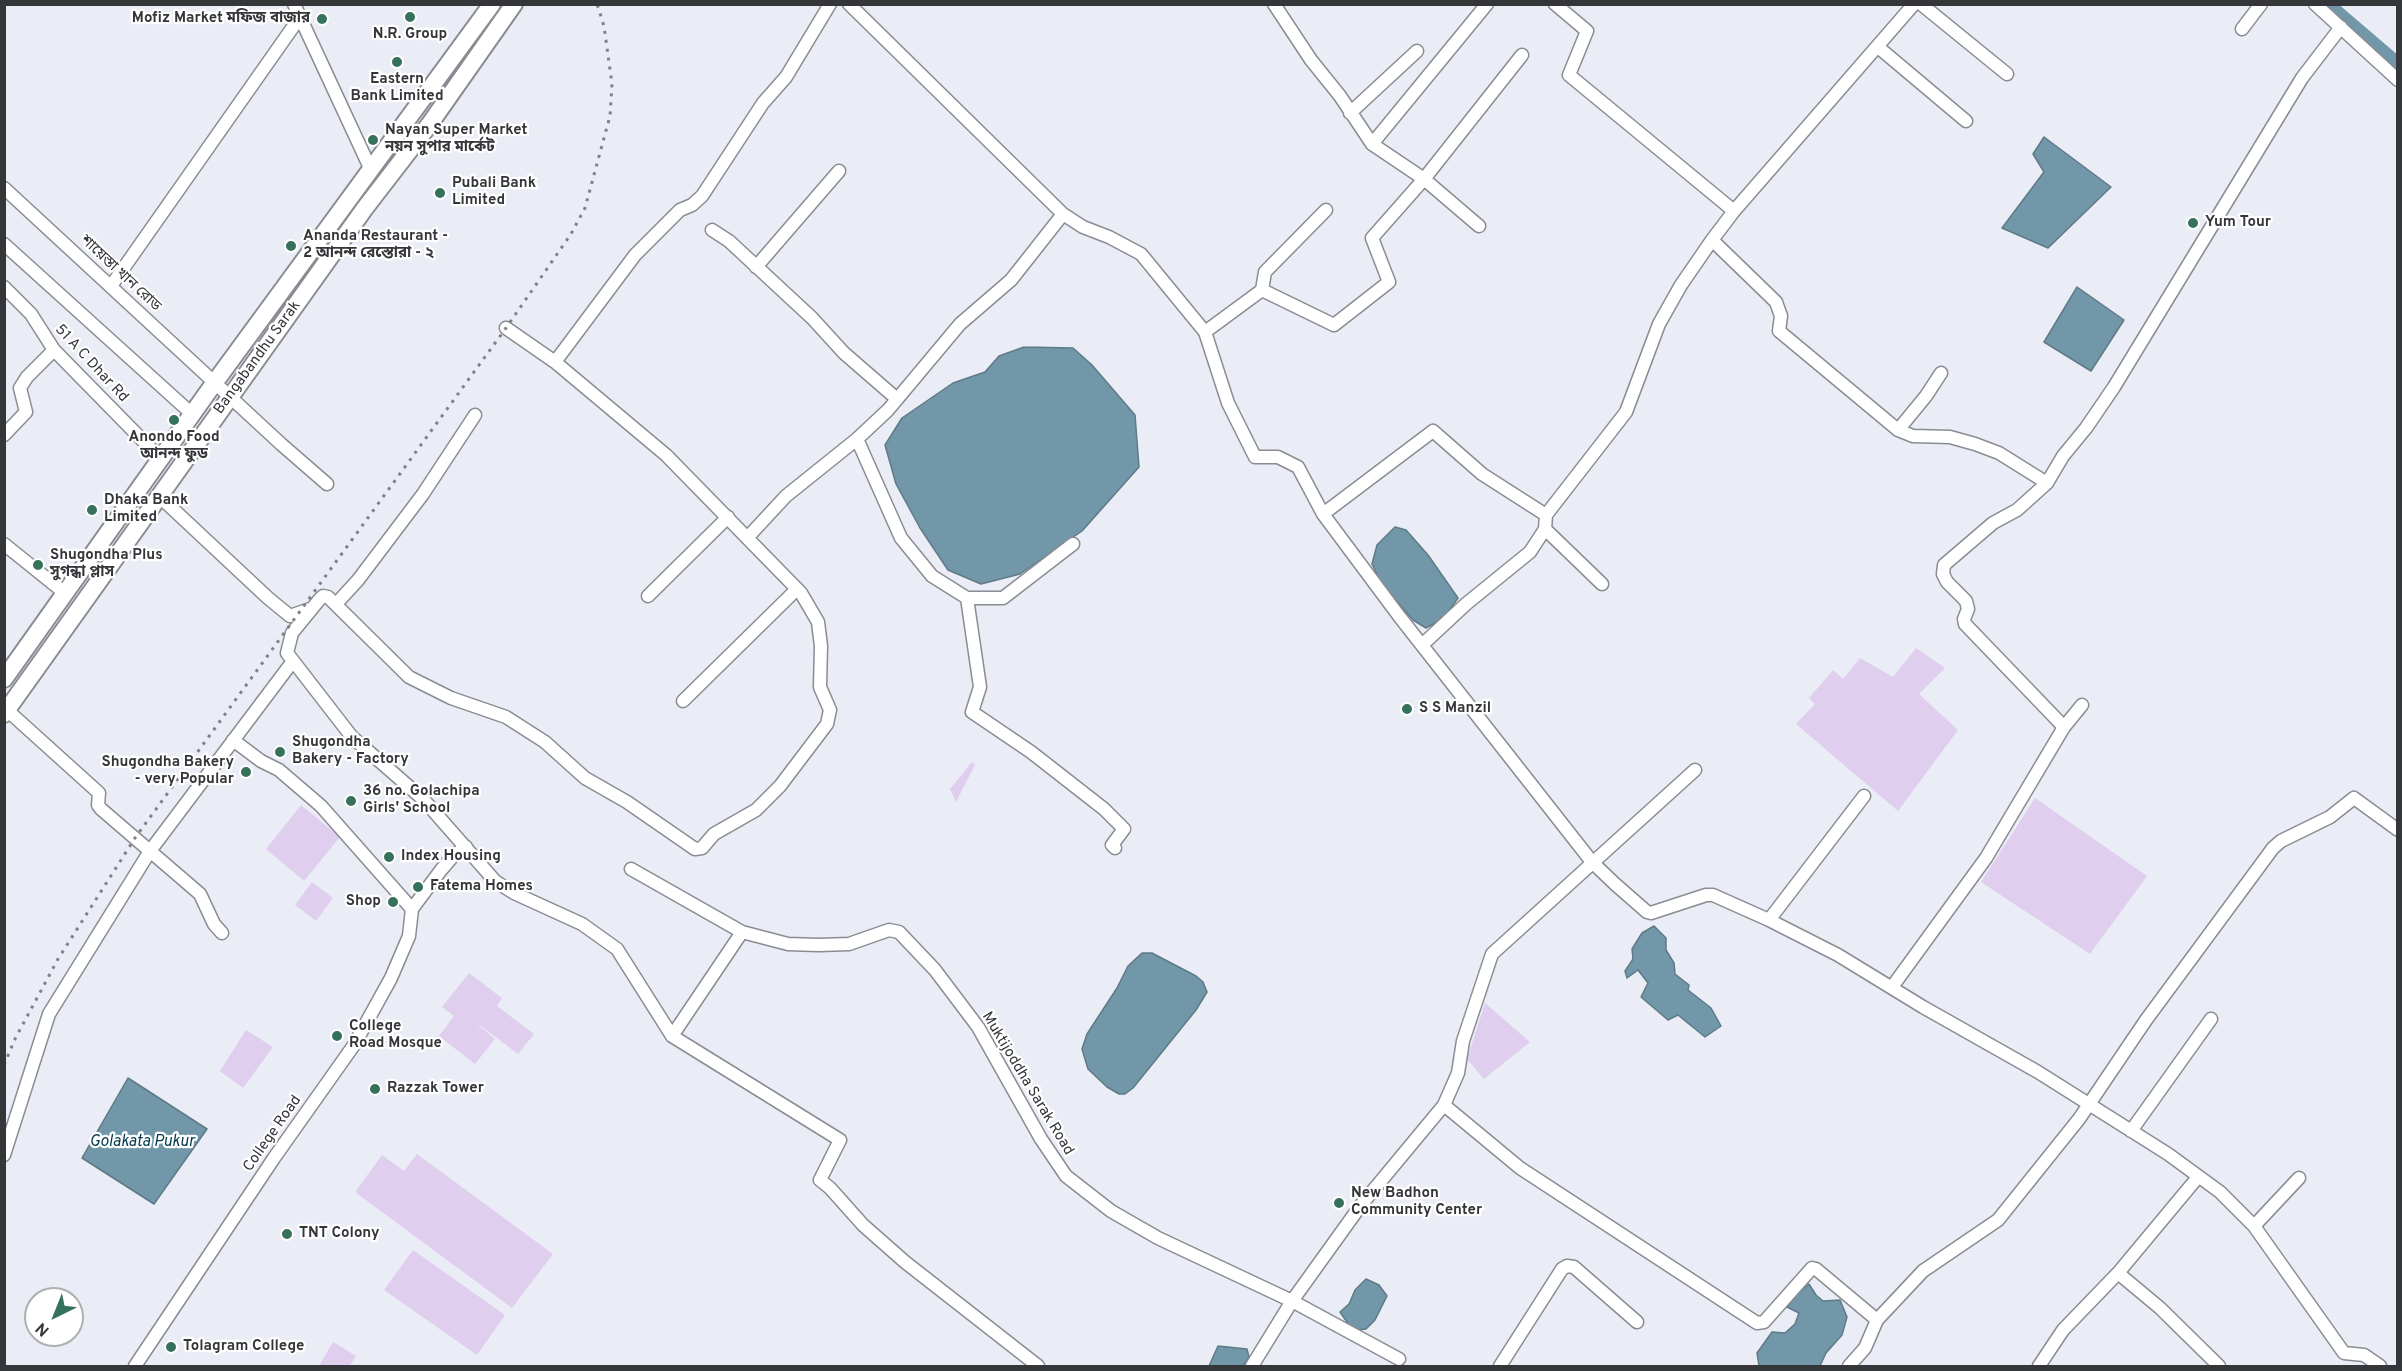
<!DOCTYPE html>
<meta charset="utf-8">
<style>
body{margin:0}
#map{position:relative;width:2402px;height:1371px;overflow:hidden;background:#eaedf5;font-family:Overpass,sans-serif}
canvas{display:block}
.frame{position:absolute;inset:0;border:6px solid #353639;pointer-events:none}
.north{position:absolute;left:24px;top:1287px;width:60px;height:60px;box-sizing:border-box;background:#fff;border:2px solid #aeafb0;border-radius:50%;rotate:223deg;font-size:16px;font-weight:700;line-height:24px;text-align:center;color:#353639}
.north::after{content:'';display:block;margin:auto;width:21px;height:27px;background:#36715b;clip-path:polygon(50% 0,100% 100%,50% 72%,0 100%)}
</style>
<div id="map">
<canvas width="2402" height="1371"></canvas>
<div class="frame"></div>
<div class="north">N</div>
</div>
<script>
const g = document.querySelector('canvas').getContext('2d');
g.lineJoin = 'round';
function fillPath(path, color) { g.fillStyle = color; g.fill(path, 'evenodd'); }
const poly = rows => new Path2D(rows.map(r => 'M' + r).join(''));
function trace(path, color, width, dash) { g.strokeStyle = color; g.lineWidth = width; g.lineCap = dash ? 'butt' : 'round'; g.setLineDash(dash || []); g.stroke(path); }
function label(font, color, halo, rows, align = 'center') {
  g.font = font + ' Overpass,"Noto Sans Bengali",sans-serif'; g.lineWidth = 4.5; g.setLineDash([]); g.textBaseline = 'middle'; g.strokeStyle = halo; g.fillStyle = color; for (const [text, x, y, turn = 0] of rows) {
    g.save(); g.translate(x, y); g.rotate((+turn || 0) * Math.PI / 180); g.textAlign = isNaN(turn) ? turn : align; if (halo) g.strokeText(text, 0, 0); g.fillText(text, 0, 0); g.restore();
  }
}
fillPath(poly([
 [1916,648,1945,668,1919,694,1958,730,1898,811,1796,724,1815,704,1809,698,1833,670,1843,679,1860,658,1893,677],
 [972,762,975,765,956,802,950,789],
 [2035,798,2147,876,2090,954,1981,882],
 [301,805,340,837,304,881,266,849],
 [312,882,333,898,316,921,295,905],
 [469,973,502,998,497,1006,534,1034,518,1054,481,1026,473,1036,481,1027,495,1039,475,1064,439,1036,454,1016,442,1007],
 [1485,1003,1530,1042,1484,1079,1467,1059],
 [246,1030,273,1047,243,1088,220,1071],
 [417,1154,553,1254,512,1308,355,1192,382,1155,404,1171],
 [413,1250,505,1315,477,1355,384,1290],
 [333,1342,356,1356,350,1366,319,1366]
]), '#dfceee');
const water = poly([
 [2044,137,2111,187,2048,248,2002,228,2044,172,2033,154,2044,137],
 [2077,287,2124,320,2091,371,2044,342,2077,287],
 [1024,347,1073,348,1092,365,1135,415,1139,467,1082,531,1020,574,981,584,948,570,920,528,896,484,885,445,902,418,953,383,985,372,999,356,1024,347],
 [1395,527,1406,530,1428,555,1458,598,1444,618,1426,628,1413,620,1381,583,1372,564,1377,545,1395,527],
 [1654,926,1666,938,1666,950,1674,963,1675,974,1689,985,1688,990,1711,1008,1721,1026,1705,1037,1678,1015,1668,1020,1641,997,1648,983,1638,970,1627,978,1625,971,1633,959,1632,949,1642,933,1654,926],
 [1142,953,1152,953,1196,976,1203,982,1207,992,1196,1010,1133,1088,1125,1094,1119,1094,1107,1087,1088,1069,1082,1049,1087,1034,1117,988,1128,966,1142,953],
 [128,1078,207,1129,154,1204,82,1158,128,1078],
 [1366,1279,1379,1285,1387,1296,1375,1320,1366,1329,1357,1330,1349,1325,1340,1312,1349,1304,1355,1290,1366,1279],
 [1809,1284,1816,1295,1823,1301,1840,1300,1847,1317,1842,1335,1826,1353,1820,1366,1759,1366,1757,1353,1772,1332,1785,1333,1795,1324,1799,1313,1787,1307,1798,1293,1809,1284],
 [1218,1346,1247,1349,1249,1357,1243,1366,1209,1366,1218,1346]
]);
fillPath(water, '#7197a9');
trace(water, '#5f7a87', 1.5);
trace(poly([
 [2329,4,2398,63]
]), '#7197a9', 12);
const minor = poly([
 [294,4,371,170],
 [849,4,1063,214,1083,227,1109,237,1141,254,1205,332,1228,403,1255,457,1278,457,1298,467,1323,514,1399,616,1592,862,1615,884,1647,912,1651,913,1706,895,1713,895,1769,920,1838,955,1923,1007,2038,1072,2168,1154,2220,1192,2254,1226,2344,1353,2364,1355,2380,1366],
 [1274,4,1311,60,1340,96,1372,144],
 [1487,4,1372,144,1424,179,1522,55],
 [1555,4,1587,31,1569,75,1734,211,1712,240],
 [1921,4,2007,74],
 [2315,4,2398,80],
 [2242,29,2261,4],
 [1878,47,1966,121],
 [1350,113,1417,51],
 [4,188,281,444,327,484],
 [1734,211,1914,4],
 [712,230,729,241,812,318,844,353,897,399],
 [4,244,192,414],
 [756,267,839,171],
 [111,286,300,17],
 [4,287,31,314,54,350,160,458],
 [1262,290,1265,272,1326,210],
 [506,328,555,362,666,455,801,593,818,622,821,646,820,687,830,710,827,724,780,786,756,810,714,834,702,848,695,849,627,802,585,778,545,742,506,717,451,698,409,677,328,597,323,596,319,600,292,633,287,653,352,737,423,799,495,881,514,893,582,924,617,949,672,1036,840,1140,820,1180,830,1188,863,1225,905,1262,1038,1366],
 [1205,332,1262,290,1334,325,1389,282,1372,238,1424,179,1479,226],
 [555,362,635,255,680,210,692,205,702,196,763,103,786,77,830,4],
 [1898,430,1926,396,1941,373],
 [4,435,26,412,20,388,27,377,54,350],
 [857,439,901,538,932,576,967,598,1003,598,1073,544],
 [2047,483,2017,510,1993,523,1944,565,1943,574,1947,582,1966,601,1968,609,1964,619,1965,624,2064,727],
 [159,496,268,598,290,616,310,609],
 [1323,514,1433,431,1482,474,1546,515],
 [1545,529,1602,584],
 [748,537,786,496,857,439,888,410,960,324,1011,280,1063,214],
 [4,544,66,594],
 [648,596,728,517],
 [967,598,980,687,972,712,1031,752,1104,809,1124,829,1112,845,1115,848],
 [336,604,358,580,423,494,475,415],
 [1422,645,1466,604,1530,552,1545,529,1546,515,1626,412,1659,324,1681,285,1712,240,1776,302,1781,316,1779,331,1898,430,1913,436,1950,437,1975,444,1999,453,2047,483,2063,456,2086,428,2114,387,2302,78,2341,27],
 [683,701,797,589],
 [7,710,99,793,98,805,101,809,200,894,214,924,222,933],
 [233,740,261,761,279,770,321,806,412,909],
 [631,869,742,932,672,1036],
 [1769,920,1864,796],
 [742,932,788,944,819,945,849,944,889,930,899,932,935,970,978,1027,1041,1139,1066,1176,1111,1211,1158,1238,1292,1301,1252,1366],
 [1892,987,1986,858,2064,727,2082,705],
 [1444,1105,1520,1168,1757,1323,1764,1322,1812,1268,1816,1269,1877,1320,1923,1271,1998,1220,2079,1119,2146,1020,2273,848,2281,841,2330,817,2354,798,2398,830],
 [2131,1131,2211,1019],
 [4,1155,49,1014,150,851,293,661],
 [2198,1177,2118,1273,2160,1308,2219,1366],
 [2254,1226,2299,1178],
 [1399,1359,1292,1301,1361,1205,1444,1105,1458,1073,1463,1041,1492,954,1695,770],
 [135,1366,274,1158,354,1045,391,978,409,936,412,909,441,870,453,856,466,847],
 [1500,1366,1562,1269,1567,1266,1574,1267,1637,1322],
 [1849,1366,1865,1348,1877,1320],
 [2039,1366,2063,1330,2118,1273]
]);
const secondary = poly([
 [4,679,215,382,492,4],
 [4,714,365,208,429,125,514,4]
]);
trace(minor, '#8a8c93', 15);
trace(secondary, '#8a8c93', 20);
trace(minor, '#fff', 12);
trace(secondary, '#fff', 16);
trace(poly([
 [4,1065,15,1039,58,959,135,838,506,328,571,234,585,208,610,116,612,84,604,26,597,4]
]), '#808186', 3, [3, 6]);
for (const [x, y, r, color] of [
 [410,17,6,"#36715b"],
 [322,19,6,"#36715b"],
 [397,62,6,"#36715b"],
 [373,140,6,"#36715b"],
 [440,193,6,"#36715b"],
 [2193,223,6,"#36715b"],
 [291,246,6,"#36715b"],
 [174,420,6,"#36715b"],
 [92,510,6,"#36715b"],
 [38,565,6,"#36715b"],
 [1407,709,6,"#36715b"],
 [280,752,6,"#36715b"],
 [246,772,6,"#36715b"],
 [351,801,6,"#36715b"],
 [389,857,6,"#36715b"],
 [418,887,6,"#36715b"],
 [393,902,6,"#36715b"],
 [337,1036,6,"#36715b"],
 [375,1089,6,"#36715b"],
 [1339,1203,6,"#36715b"],
 [287,1234,6,"#36715b"],
 [171,1347,6,"#36715b"]
]) { const dot = new Path2D(); dot.arc(x, y, r, 0, 2 * Math.PI); g.fillStyle = color; g.fill(dot); trace(dot, '#fff', 2); }
label('bold 15px', '#353639', '#fff', [
 ["Mofiz Market মফিজ বাজার",310,19,"right"],
 ["N.R. Group",410,35,"center"],
 ["Eastern",397,80,"center"],
 ["Bank Limited",397,97,"center"],
 ["Nayan Super Market",385,131],
 ["নয়ন সুপার মার্কেট",385,148],
 ["Pubali Bank",452,184],
 ["Limited",452,201],
 ["Yum Tour",2205,223],
 ["Ananda Restaurant -",303,237],
 ["2 আনন্দ রেস্তোরা - ২",303,254],
 ["Anondo Food",174,438,"center"],
 ["আনন্দ ফুড",174,455,"center"],
 ["Dhaka Bank",104,501],
 ["Limited",104,518],
 ["Shugondha Plus",50,556],
 ["সুগন্ধা প্লাস",50,573],
 ["S S Manzil",1419,709],
 ["Shugondha",292,743],
 ["Bakery - Factory",292,760],
 ["Shugondha Bakery",234,763,"right"],
 ["- very Popular",234,780,"right"],
 ["36 no. Golachipa",363,792],
 ["Girls' School",363,809],
 ["Index Housing",401,857],
 ["Fatema Homes",430,887],
 ["Shop",381,902,"right"],
 ["College",349,1027],
 ["Road Mosque",349,1044],
 ["Razzak Tower",387,1089],
 ["New Badhon",1351,1194],
 ["Community Center",1351,1211],
 ["TNT Colony",299,1234],
 ["Tolagram College",183,1347]
], 'left');
label('15px', '#353639', '#fff', [
 ["শায়েস্তা খান রোড",120,274,43],
 ["Bangabandhu Sarak",258,358,-54],
 ["51 A C Dhar Rd",91,364,47],
 ["Muktijoddha Sarak Road",1027,1084,59],
 ["College Road",273,1134,-55]
]);
label('italic 16px', '#00394c', '#fff', [
 ["Golakata Pukur",142,1143]
]);
</script>
